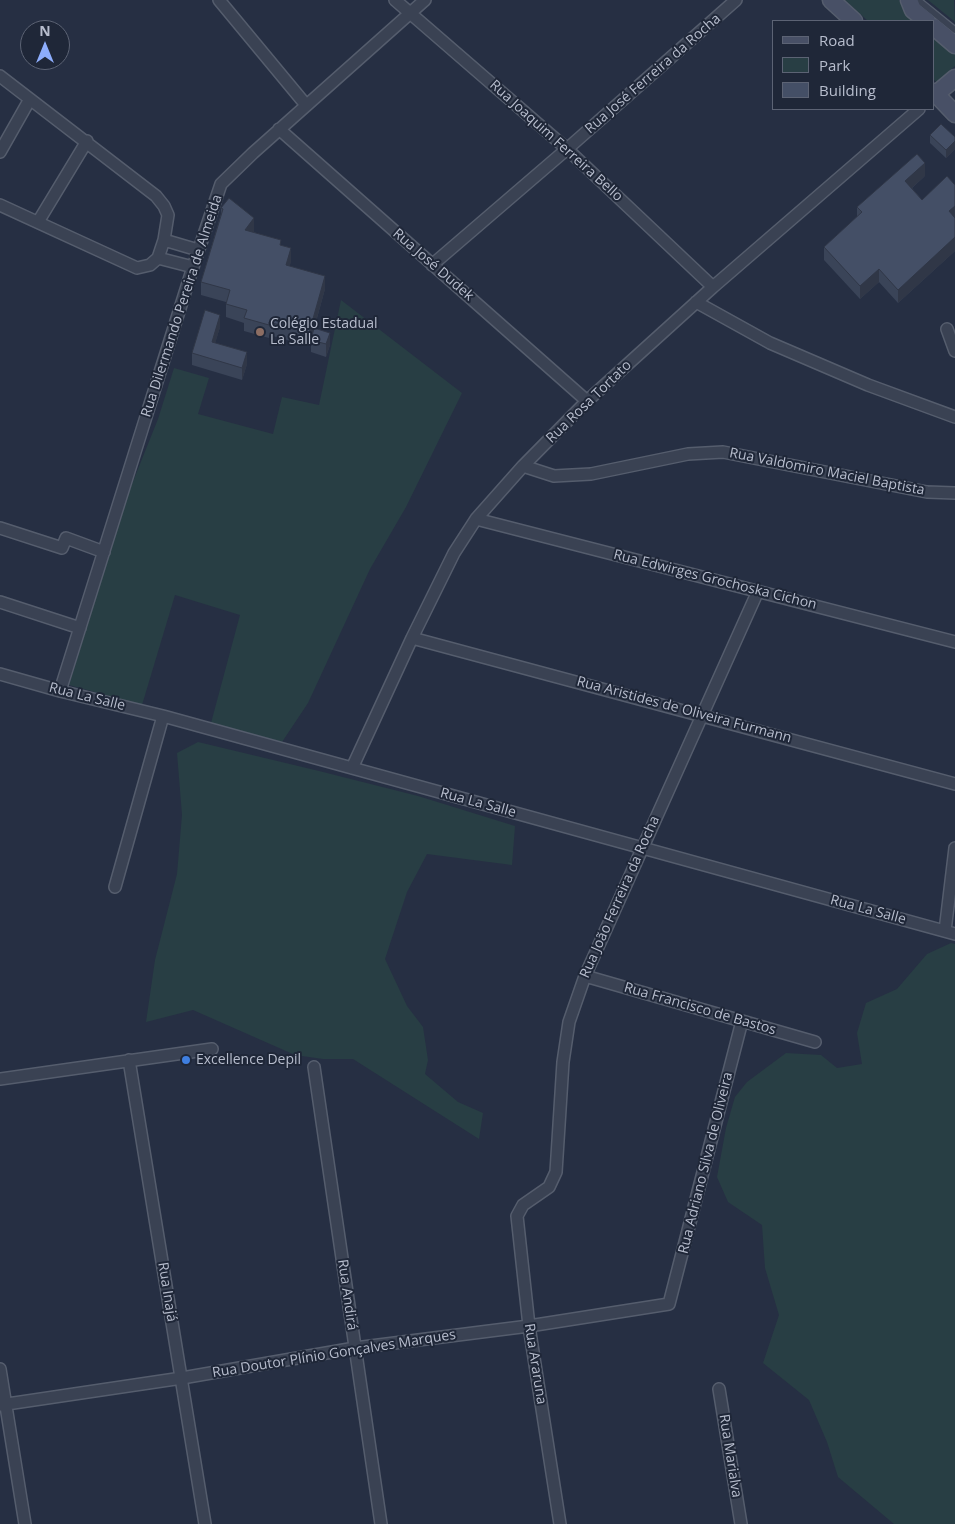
<!DOCTYPE html>
<meta charset="utf-8">
<style>
body{margin:0}
#map{position:relative;width:955px;height:1524px;overflow:hidden;background:#262f43;font-family:"Open Sans",sans-serif}
canvas{display:block}
.legend{position:absolute;left:772px;top:20px;width:162px;height:90px;box-sizing:border-box;background:#1f2738;border:1px solid #5c6374;margin:0;padding:6px 9px;list-style:none;font-size:15px;color:#b7bdcd}
.legend li{display:flex;align-items:center;gap:10px;height:25px}
.legend b{width:25px;border:1px solid #5c6374}
.north{position:absolute;left:20px;top:20px;width:50px;height:50px;box-sizing:border-box;background:#1f2738;border:1px solid #5c6374;border-radius:50%;rotate:0deg;font-size:14px;font-weight:700;line-height:20px;text-align:center;color:#b7bdcd}
.north::after{content:'';display:block;margin:auto;width:18px;height:22px;background:#8dadfc;clip-path:polygon(50% 0,100% 100%,50% 72%,0 100%)}
</style>
<div id="map">
<canvas width="955" height="1524"></canvas>
<ul class="legend">
<li><b style="height:6px;background:#485066"></b>Road</li>
<li><b style="height:14px;background:#283e44"></b>Park</li>
<li><b style="height:14px;background:#444f66"></b>Building</li>
</ul>
<div class="north">N</div>
</div>
<script>
const g = document.querySelector('canvas').getContext('2d');
g.lineJoin = 'round';
function fillPath(path, color) { g.fillStyle = color; g.fill(path, 'evenodd'); }
const poly = rows => new Path2D(rows.map(r => 'M' + r).join(''));
function trace(path, color, width, dash) { g.strokeStyle = color; g.lineWidth = width; g.lineCap = dash ? 'butt' : 'round'; g.setLineDash(dash || []); g.stroke(path); }
function label(font, color, halo, rows, align = 'center') {
  g.font = font + ' "Open Sans",sans-serif'; g.lineWidth = 4; g.setLineDash([]); g.textBaseline = 'middle'; g.strokeStyle = halo; g.fillStyle = color; for (const [text, x, y, turn = 0] of rows) {
    g.save(); g.translate(x, y); g.rotate((+turn || 0) * Math.PI / 180); g.textAlign = isNaN(turn) ? turn : align; if (halo) g.strokeText(text, 0, 0); g.fillText(text, 0, 0); g.restore();
  }
}
fillPath(poly([
 [845,0,899,0,910,15,918,21,868,21],
 [928,0,954,0,955,22],
 [934,35,955,52,955,66,937,82,934,80],
 [341,300,462,393,406,507,370,569,308,703,282,742,211,723,240,615,175,595,142,705,69,685,126,499,158,419,174,368,209,378,198,414,273,434,282,397,319,405],
 [198,742,319,771,418,796,515,826,512,865,427,854,407,892,385,959,407,1006,423,1027,428,1060,425,1074,458,1102,483,1113,479,1139,353,1059,323,1059,295,1055,193,1010,146,1022,155,960,177,874,182,815,177,753],
 [951,943,955,944,955,1524,894,1524,838,1477,827,1442,809,1400,763,1363,779,1315,765,1268,762,1225,728,1202,717,1177,726,1128,735,1097,747,1082,786,1053,821,1055,837,1068,862,1064,857,1033,866,1003,897,989,927,954]
]), '#283e44');
const lane = poly([
 [918,0,955,30]
]);
const street = poly([
 [219,0,306,105],
 [395,0,567,149,713,287],
 [0,76,156,196,164,206,168,215,164,240,158,258,150,265,137,268,0,205],
 [279,129,587,401],
 [0,152,30,99],
 [38,222,87,141],
 [164,240,198,250],
 [158,258,193,267],
 [432,265,567,149,736,0],
 [696,302,770,343,868,385,955,417],
 [947,329,955,351],
 [523,466,554,476,591,474,688,454,723,452,927,492,955,493],
 [476,519,955,642],
 [0,528,62,548,66,538,104,552],
 [0,602,80,628],
 [412,638,955,784],
 [0,674,60,691,163,716,955,934],
 [60,691,193,267,221,184,253,153,425,0],
 [352,768,412,638,454,553,476,519,523,466,587,401,713,287,919,109],
 [115,887,163,716],
 [945,931,955,848],
 [585,976,815,1042],
 [129,1060,205,1524],
 [314,1067,381,1524],
 [0,1079,212,1049],
 [0,1369,25,1524],
 [719,1389,741,1524],
 [0,1405,182,1378,355,1348,529,1326,669,1304,742,1021],
 [560,1524,529,1326,517,1216,523,1205,549,1187,556,1172,563,1062,569,1022,585,976,758,591]
]);
const secondary = poly([
 [831,0,854,21],
 [909,0,913,10,927,21],
 [934,27,955,45],
 [934,92,955,114],
 [936,94,955,78]
]);
trace(lane, '#555d6d', 8);
trace(street, '#555d6d', 14);
trace(secondary, '#555d6d', 19);
trace(lane, '#3a4253', 5.5);
trace(street, '#3a4253', 11);
trace(secondary, '#485066', 16);
fillPath(poly([
 [930,135,955,137,955,149,946,158,930,143],
 [925,176,912,188,922,200,955,185,955,251,898,303,879,282,860,299,824,260,824,247,857,217,857,207],
 [221,208,254,232,281,245,291,262,289,266,325,289,314,329,330,345,326,357,311,352,311,341,309,346,269,335,269,338,244,331,244,323,226,317,226,302,201,295,201,282,221,214],
 [220,327,215,343,247,364,242,380,192,365,192,353]
]), '#3a4458');
fillPath(poly([
 [955,141,955,149,946,158,946,150],
 [925,163,925,176,905,194,905,181],
 [955,206,955,219,949,211],
 [254,218,254,232,245,243,245,230],
 [955,237,955,251,898,303,898,290],
 [291,248,291,262,286,278,286,265],
 [879,269,879,282,860,299,860,286],
 [325,276,325,289,309,346,309,333],
 [220,315,220,327,212,354,212,342],
 [330,333,330,345,326,357,326,344],
 [247,352,247,364,242,380,242,368]
]), '#303747');
const building = poly([
 [941,124,955,137,955,141,946,150,930,135,941,124],
 [917,154,925,163,905,181,922,200,947,176,955,185,955,206,949,211,955,218,955,237,898,290,879,269,860,286,824,247,862,212,857,207,917,154],
 [229,198,254,218,245,230,281,240,280,245,291,248,286,265,325,276,309,333,269,322,269,325,244,318,247,310,226,304,230,290,201,282,223,209,221,208,229,198],
 [205,310,220,315,212,342,247,352,242,368,192,353,205,310],
 [314,328,330,333,326,344,311,340,314,328]
]);
fillPath(building, '#444f66');
trace(building, '#303747', 1);
for (const [x, y, r, color] of [
 [260,332,5,"#8d6e63"],
 [186,1060,5,"#3f7fe0"]
]) { const dot = new Path2D(); dot.arc(x, y, r, 0, 2 * Math.PI); g.fillStyle = color; g.fill(dot); trace(dot, '#1f2738', 2); }
label('14px', '#b7bdcd', '#1f2738', [
 ["Rua José Ferreira da Rocha",653,74,-41],
 ["Rua Joaquim Ferreira Bello",556,141,42],
 ["Rua José Dudek",433,265,41],
 ["Rua Dilermando Pereira de Almeida",182,306,-72],
 ["Rua Rosa Tortato",589,402,-44],
 ["Rua Valdomiro Maciel Baptista",827,472,11],
 ["Rua Edwirges Grochoska Cichon",715,580,14],
 ["Rua La Salle",87,697,14],
 ["Rua Aristides de Oliveira Furmann",684,710,15],
 ["Rua La Salle",478,803,15],
 ["Rua João Ferreira da Rocha",620,897,-66],
 ["Rua La Salle",868,910,15],
 ["Rua Francisco de Bastos",700,1009,16],
 ["Rua Adriano Silva de Oliveira",706,1163,-76],
 ["Rua Inajá",167,1292,81],
 ["Rua Andirá",347,1295,82],
 ["Rua Doutor Plínio Gonçalves Marques",334,1354,-9],
 ["Rua Araruna",535,1364,81],
 ["Rua Marialva",730,1456,81]
]);
label('14px', '#b7bdcd', '#1f2738', [
 ["Colégio Estadual",270,324],
 ["La Salle",270,340],
 ["Excellence Depil",196,1060]
], 'left');
</script>
